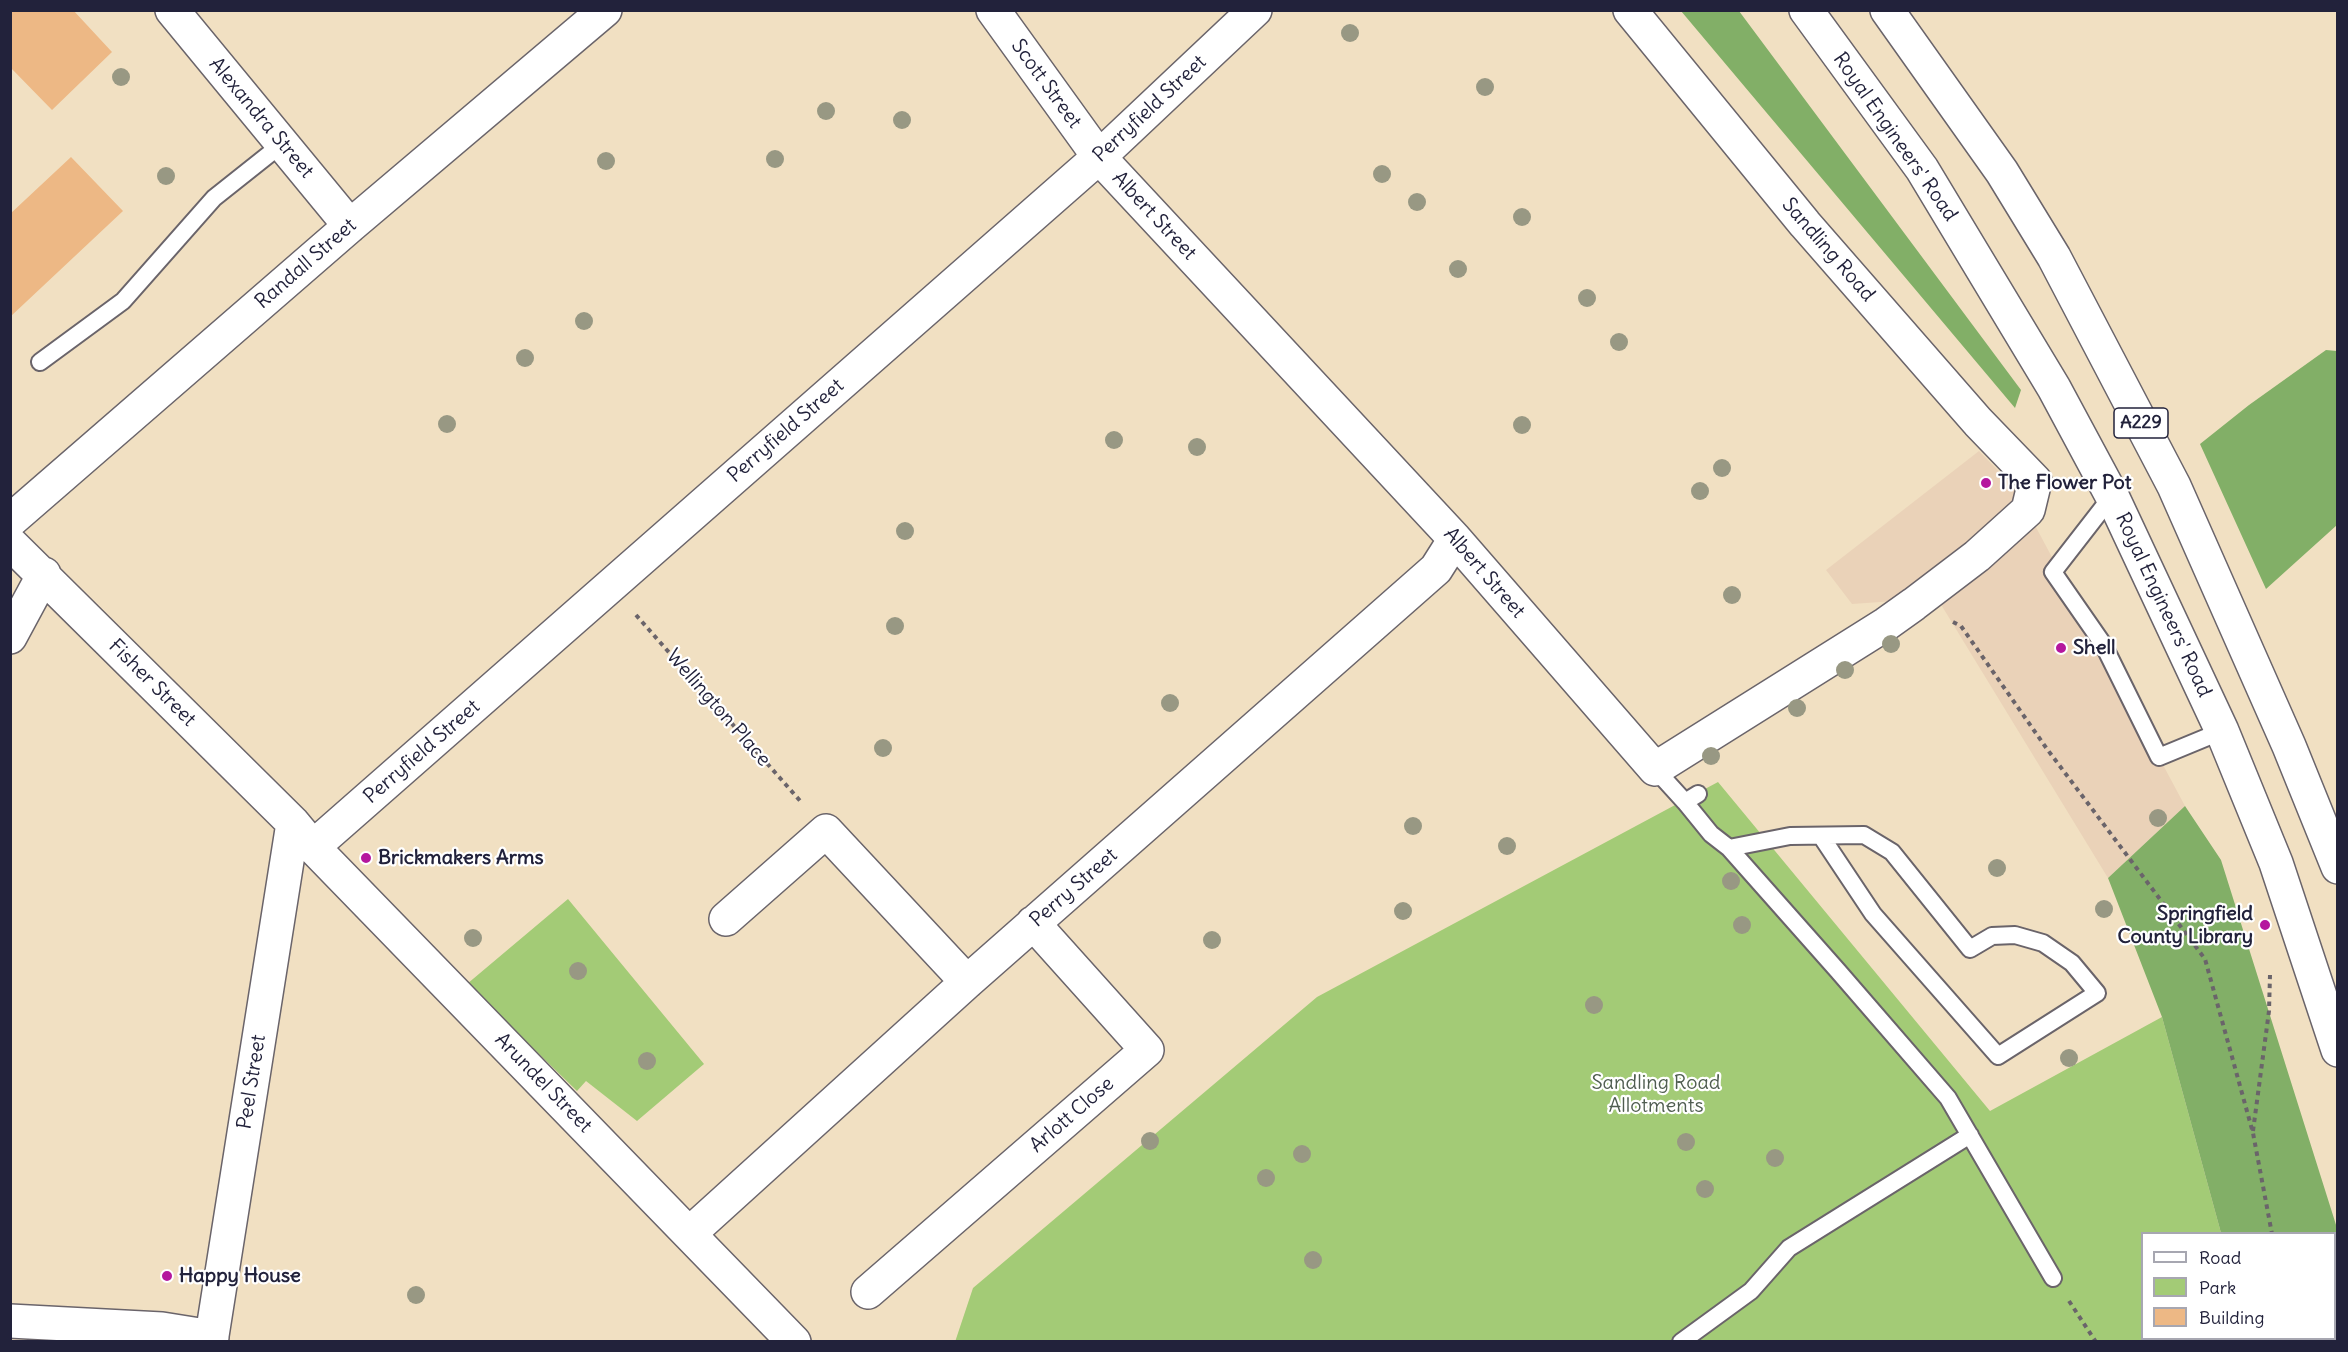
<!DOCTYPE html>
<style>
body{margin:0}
#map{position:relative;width:2348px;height:1352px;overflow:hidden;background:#f1e0c2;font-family:Delius,sans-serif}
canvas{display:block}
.frame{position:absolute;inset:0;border:12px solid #22223b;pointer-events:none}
.legend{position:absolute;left:2141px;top:1232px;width:195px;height:108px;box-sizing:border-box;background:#fff;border:2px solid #a7a7b1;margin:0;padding:8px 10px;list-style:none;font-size:18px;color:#22223b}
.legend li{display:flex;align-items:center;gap:12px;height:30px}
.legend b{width:30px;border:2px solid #a7a7b1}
</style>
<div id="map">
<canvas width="2348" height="1352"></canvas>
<div class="frame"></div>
<ul class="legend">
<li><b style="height:8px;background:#fff"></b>Road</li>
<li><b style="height:16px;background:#a3cb76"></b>Park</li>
<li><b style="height:16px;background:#edb885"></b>Building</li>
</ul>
</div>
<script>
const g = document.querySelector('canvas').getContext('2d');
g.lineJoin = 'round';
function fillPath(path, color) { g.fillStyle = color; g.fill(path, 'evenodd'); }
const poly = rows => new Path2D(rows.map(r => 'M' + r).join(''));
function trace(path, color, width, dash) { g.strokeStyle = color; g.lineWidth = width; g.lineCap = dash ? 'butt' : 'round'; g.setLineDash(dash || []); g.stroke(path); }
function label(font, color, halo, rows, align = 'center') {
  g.font = font + ' Delius,sans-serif'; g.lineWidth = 4.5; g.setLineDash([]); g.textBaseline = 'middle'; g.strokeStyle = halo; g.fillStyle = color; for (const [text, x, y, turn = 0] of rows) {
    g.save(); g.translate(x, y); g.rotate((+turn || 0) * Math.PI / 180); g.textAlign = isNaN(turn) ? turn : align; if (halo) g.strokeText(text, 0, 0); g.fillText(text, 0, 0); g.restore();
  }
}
fillPath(poly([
 [1979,451,2015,488,2185,806,2108,878,1937,598,1852,604,1826,570]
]), '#ead2b8');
fillPath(poly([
 [1718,782,1990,1111,2162,1017,2221,1233,2142,1234,2142,1338,2249,1338,2250,1341,955,1342,973,1288,1317,997],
 [568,899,704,1064,637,1121,586,1081,577,1091,467,984]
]), '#a3cb76');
fillPath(poly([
 [1681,11,1739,11,2021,390,2015,408],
 [2326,350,2337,351,2337,525,2266,589,2200,444,2249,405],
 [2185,806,2221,860,2337,1228,2337,1341,2250,1341,2249,1339,2334,1338,2334,1234,2221,1233,2162,1017,2108,878]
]), '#82af67');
fillPath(poly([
 [10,10,73,10,112,52,52,110,10,67],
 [71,157,123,211,10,317,10,214]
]), '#edb885');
const service = poly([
 [40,362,123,301,214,198,282,144],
 [2112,496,2053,572,2103,644,2159,757,2222,731],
 [1655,769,1685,802,1698,794],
 [1685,802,1711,834,1729,848,1838,971,1948,1098,2053,1278],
 [1729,848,1790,836,1864,835,1892,852,1970,949,1992,936,2015,935,2043,943,2072,963,2097,993,1998,1056,1873,914,1821,836],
 [1681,1342,1751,1291,1789,1248,1970,1135]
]);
const minor = poly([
 [172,10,350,226],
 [993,10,1099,157,1455,539,1655,769,1886,624,1914,604,1977,556,2028,510,2035,481,1978,422,1805,224,1630,10],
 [10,521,350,226,605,10],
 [10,543,293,823,313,847,794,1342],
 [10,637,44,574],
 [313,847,1099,157,1255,10],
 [726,919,826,831,967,982],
 [689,1234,967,982,1436,569,1455,539],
 [868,1292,1147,1050,1033,923],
 [10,1321,162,1329,212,1337],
 [211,1342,293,823]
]);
const trunk = poly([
 [1806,10,1922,169,2054,388,2112,496,2222,731,2276,863,2338,1050],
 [1887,10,2002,172,2054,257,2174,486,2289,746,2338,867]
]);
trace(service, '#6a646a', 20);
trace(minor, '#6a646a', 36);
trace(trunk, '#6a646a', 36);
trace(poly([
 [636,615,802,803],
 [1953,622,1961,626,2047,749,2205,959,2253,1133,2272,1234],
 [2253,1131,2269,1011,2270,975],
 [2069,1301,2096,1342],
 [2334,1316,2338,1317]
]), '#6a646a', 4, [4.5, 4.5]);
trace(service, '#fff', 16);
trace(minor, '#fff', 33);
trace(trunk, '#fff', 33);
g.fillStyle = '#989883';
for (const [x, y] of [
 [1350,33],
 [121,77],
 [1485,87],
 [826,111],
 [902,120],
 [775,159],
 [606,161],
 [1382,174],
 [166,176],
 [1417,202],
 [1522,217],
 [1458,269],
 [1587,298],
 [584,321],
 [1619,342],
 [525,358],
 [447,424],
 [1522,425],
 [1114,440],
 [1197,447],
 [1722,468],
 [1700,491],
 [905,531],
 [1732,595],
 [895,626],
 [1891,644],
 [1845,670],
 [1170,703],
 [1797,708],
 [883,748],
 [1711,756],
 [2158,818],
 [1413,826],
 [1507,846],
 [1997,868],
 [1731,881],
 [2104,909],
 [1403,911],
 [1742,925],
 [473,938],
 [1212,940],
 [578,971],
 [1594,1005],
 [2069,1058],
 [647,1061],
 [1150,1141],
 [1686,1142],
 [1302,1154],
 [1775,1158],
 [1266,1178],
 [1705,1189],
 [1313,1260],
 [416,1295]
]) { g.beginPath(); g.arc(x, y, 9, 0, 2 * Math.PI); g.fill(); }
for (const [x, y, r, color] of [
 [1986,483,6,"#b5179e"],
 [2061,648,6,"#b5179e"],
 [366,858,6,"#b5179e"],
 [2265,925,6,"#b5179e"],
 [167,1276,6,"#b5179e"]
]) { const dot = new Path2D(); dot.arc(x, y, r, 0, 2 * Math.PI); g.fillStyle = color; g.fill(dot); trace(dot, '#fff', 2); }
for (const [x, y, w] of [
 [2141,423,54]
]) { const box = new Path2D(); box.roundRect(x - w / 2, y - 15, w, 30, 4.5); g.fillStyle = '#fff'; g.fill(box); trace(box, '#22223b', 1.5); }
label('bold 18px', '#22223b', null, [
 ["A229",2141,423]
]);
label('20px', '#22223b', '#fff', [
 ["Scott Street",1046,84,54],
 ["Perryfield Street",1150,109,-43],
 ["Alexandra Street",261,118,50],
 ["Royal Engineers' Road",1895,137,55],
 ["Albert Street",1154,216,47],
 ["Sandling Road",1828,250,49],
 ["Randall Street",306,264,-41],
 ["Perryfield Street",786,431,-41],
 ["Albert Street",1484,573,49],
 ["Royal Engineers' Road",2163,605,65],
 ["Fisher Street",152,683,45],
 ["Wellington Place",718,708,49],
 ["Perryfield Street",422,752,-41],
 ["Perry Street",1074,888,-41],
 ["Peel Street",252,1082,-81],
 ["Arundel Street",543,1083,46],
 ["Arlott Close",1072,1115,-41]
]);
label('bold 20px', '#22223b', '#fff', [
 ["The Flower Pot",1998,483],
 ["Shell",2073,648],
 ["Brickmakers Arms",378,858],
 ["Springfield",2253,914,"right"],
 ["County Library",2253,937,"right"],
 ["Happy House",179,1276]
], 'left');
label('20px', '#4f5d50', '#fff', [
 ["Sandling Road",1656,1083],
 ["Allotments",1656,1106]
]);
</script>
